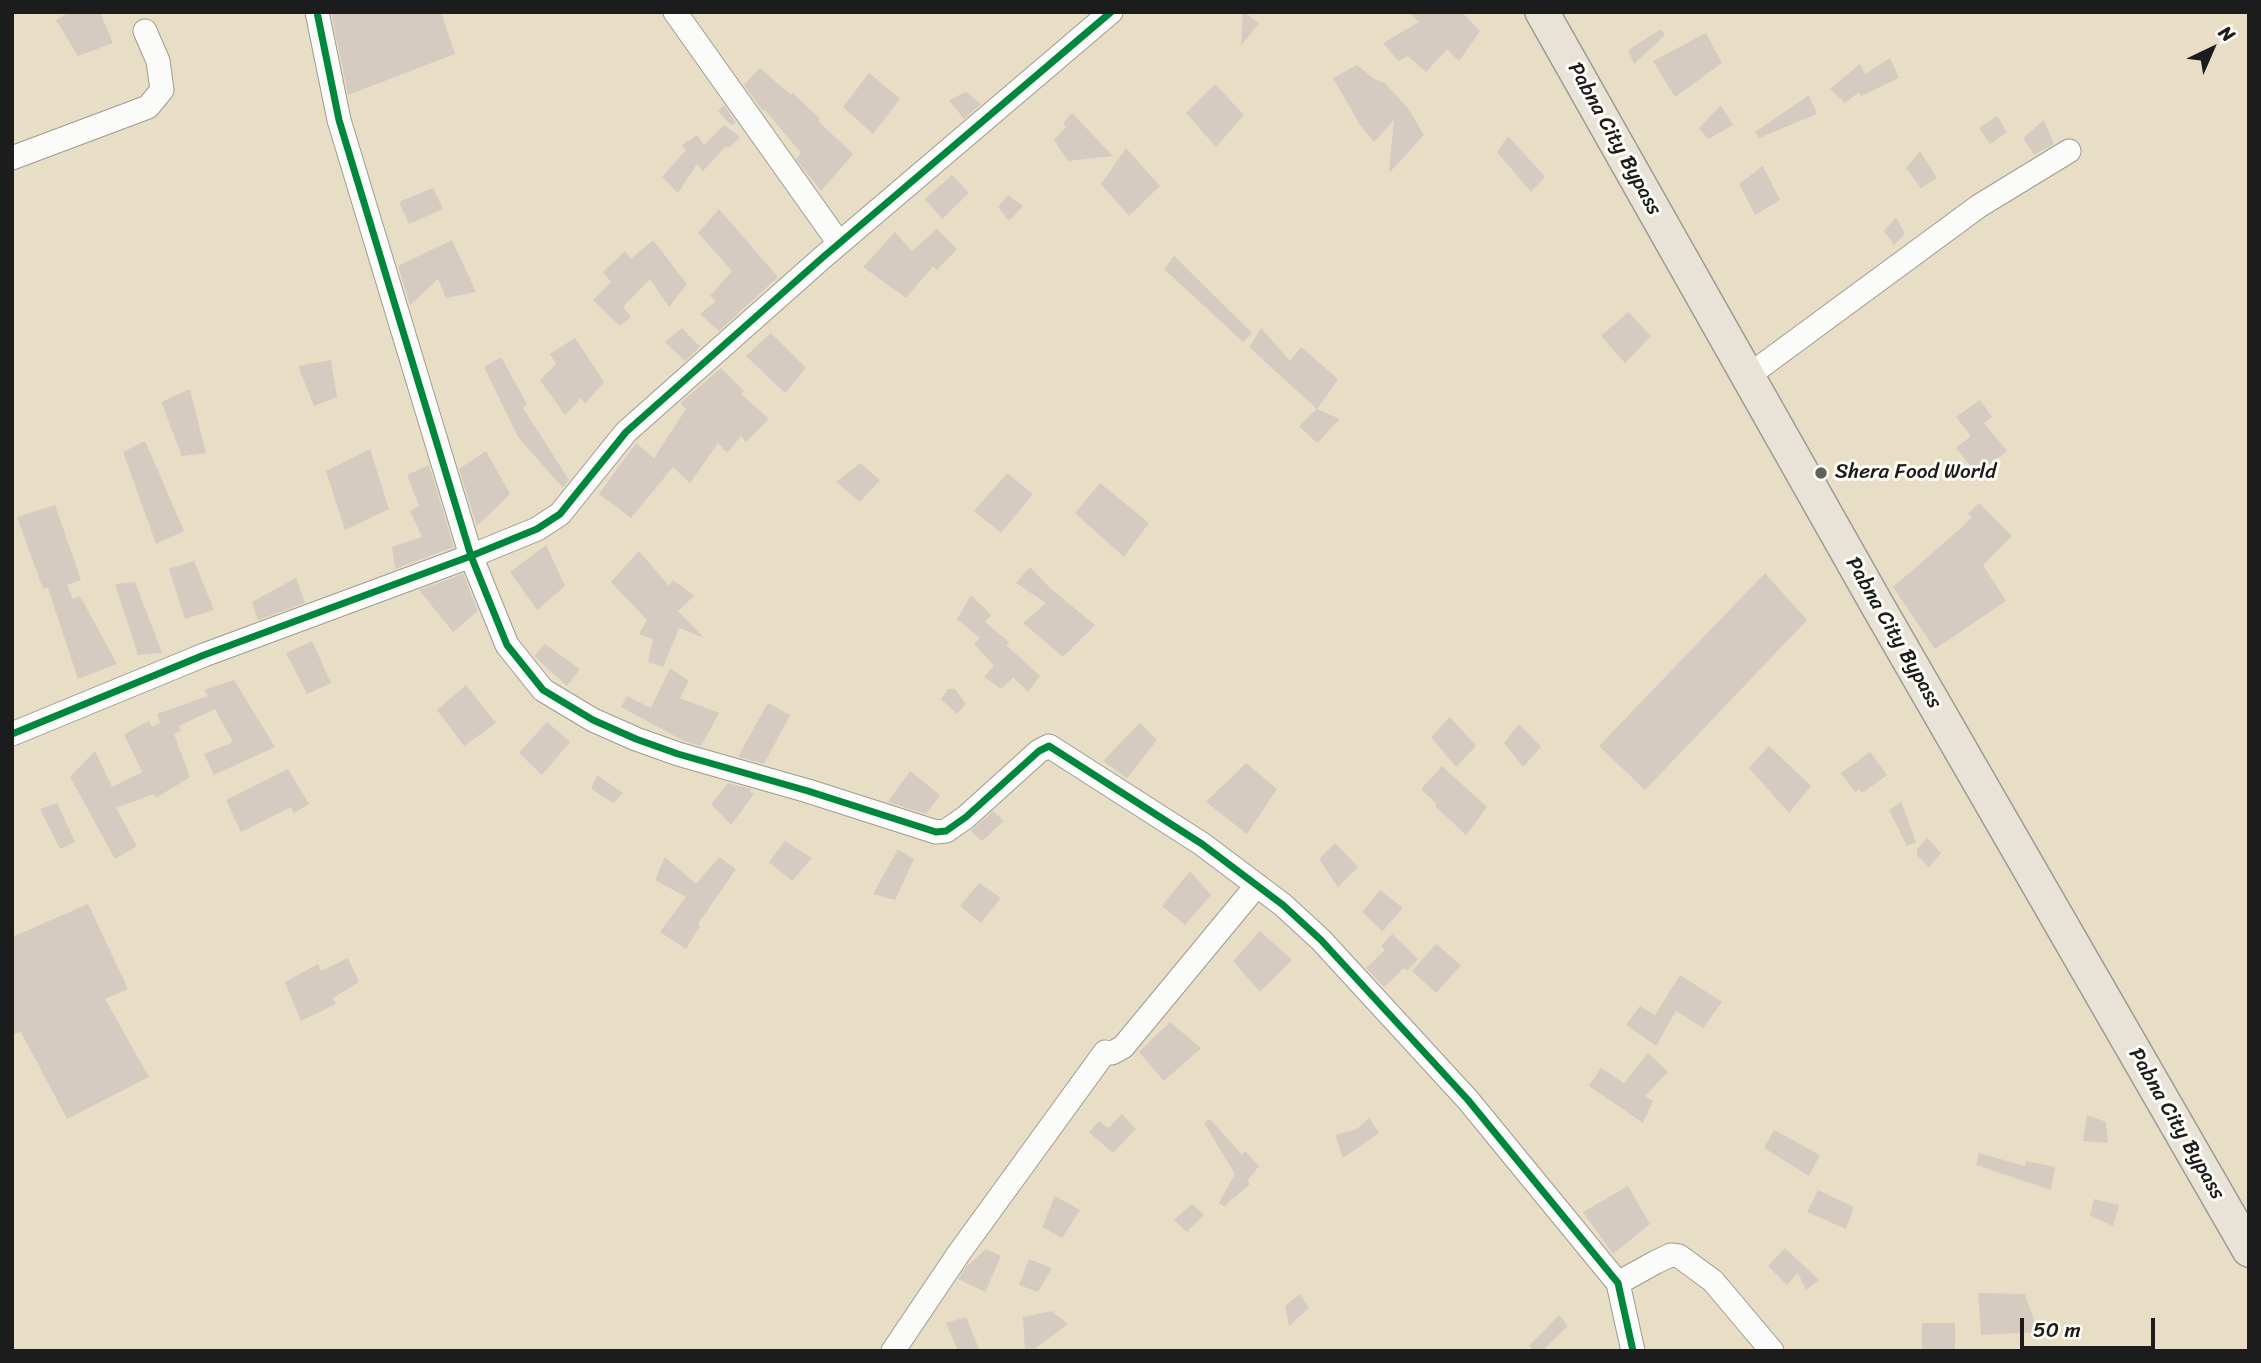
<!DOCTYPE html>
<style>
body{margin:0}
#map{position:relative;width:2261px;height:1363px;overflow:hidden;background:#e5e3d4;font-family:Sriracha,sans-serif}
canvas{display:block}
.frame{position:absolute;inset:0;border:14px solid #1c1c1c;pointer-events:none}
.north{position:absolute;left:2177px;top:14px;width:70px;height:70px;-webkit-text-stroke:5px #fdfcf7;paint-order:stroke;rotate:44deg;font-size:19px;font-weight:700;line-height:28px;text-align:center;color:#1c1c1c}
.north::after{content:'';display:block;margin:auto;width:24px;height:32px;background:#1c1c1c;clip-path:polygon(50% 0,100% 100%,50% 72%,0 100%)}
.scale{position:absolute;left:2020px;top:1318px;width:135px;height:32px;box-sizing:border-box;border:4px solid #1c1c1c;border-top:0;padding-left:9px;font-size:21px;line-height:24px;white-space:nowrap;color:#1c1c1c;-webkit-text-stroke:5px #fdfcf7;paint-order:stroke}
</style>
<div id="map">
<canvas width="2261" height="1363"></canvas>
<div class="frame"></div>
<div class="north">N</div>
<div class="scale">50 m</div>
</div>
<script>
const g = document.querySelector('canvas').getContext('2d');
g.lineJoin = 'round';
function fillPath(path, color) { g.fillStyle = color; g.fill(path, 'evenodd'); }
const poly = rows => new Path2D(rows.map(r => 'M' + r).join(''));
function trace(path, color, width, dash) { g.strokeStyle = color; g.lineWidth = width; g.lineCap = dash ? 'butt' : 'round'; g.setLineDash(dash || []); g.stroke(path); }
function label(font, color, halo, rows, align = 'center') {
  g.font = font + ' Sriracha,sans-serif'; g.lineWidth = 6; g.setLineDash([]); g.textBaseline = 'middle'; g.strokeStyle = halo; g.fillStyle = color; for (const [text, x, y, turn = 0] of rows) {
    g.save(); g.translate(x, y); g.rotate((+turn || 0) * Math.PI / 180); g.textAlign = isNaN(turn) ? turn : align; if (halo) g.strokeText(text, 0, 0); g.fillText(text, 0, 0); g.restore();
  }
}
fillPath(poly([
 [12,12,2249,12,2249,1351,12,1351]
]), '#e8dec6');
fillPath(poly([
 [70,12,100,12,113,43,78,56,56,20],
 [331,12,441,12,455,54,348,95],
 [1243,12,1259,23,1241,46],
 [1409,12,1462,12,1480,31,1459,61,1447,49,1426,72,1408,56,1398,61,1383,43,1419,22],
 [1661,29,1665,35,1634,64,1628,50],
 [1706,33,1722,63,1675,97,1653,61],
 [1890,58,1899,78,1861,96,1859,92,1845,103,1830,89,1860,64,1865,74],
 [1357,65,1374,79,1385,83,1408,108,1424,135,1389,173,1394,120,1374,142,1360,125,1333,78],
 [760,68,791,95,793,93,820,119,818,121,853,154,821,191,796,159,801,153,765,110,763,111,744,85],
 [869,73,900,99,873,134,843,107],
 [1215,84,1244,115,1216,147,1186,113],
 [966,92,981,104,964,119,949,100],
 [1809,95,1817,114,1759,138,1755,132],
 [724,105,736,123,731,125,718,111],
 [1721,105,1733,125,1708,139,1699,128],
 [1072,113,1113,156,1068,161,1054,140,1066,127,1063,123],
 [1997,116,2007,132,1990,144,1979,128],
 [2044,120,2054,144,2034,155,2023,138],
 [724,125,740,137,729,148,726,146,703,171,697,164,678,193,662,177,686,150,682,145,697,135,704,145],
 [1508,136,1545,177,1531,192,1497,152],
 [1126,148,1160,186,1129,216,1101,184],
 [1920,151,1937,178,1921,188,1906,168],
 [1763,166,1780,200,1755,215,1739,184],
 [952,175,969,193,942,219,925,199],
 [433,188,443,209,409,224,399,202],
 [1008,195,1023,206,1009,221,998,207],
 [719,209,778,277,719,331,700,314,716,301,710,296,732,271,698,233],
 [1896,217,1905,234,1894,245,1884,231],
 [937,229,957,249,937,270,933,266,906,298,863,267,895,232,912,251],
 [452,240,476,292,446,298,438,279,410,305,398,266],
 [653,240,687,284,669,307,650,279,623,307,631,317,620,326,593,300,611,282,603,272,625,251,631,259],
 [1174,256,1252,333,1243,342,1164,269],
 [1628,312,1651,336,1625,363,1601,336],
 [682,328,700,347,685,361,665,342],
 [1261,328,1290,361,1301,347,1338,379,1317,409,1249,347],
 [771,333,806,368,785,393,746,356],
 [575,338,604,382,585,404,581,398,565,415,540,380,556,364,550,354],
 [501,357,527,404,523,408,569,480,563,488,518,437,484,367],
 [331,360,337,397,314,406,298,366],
 [721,368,744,391,741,394,769,419,746,442,741,436,727,453,718,443,690,483,673,467,631,518,599,494,636,443,654,458,686,409,680,403],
 [190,389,206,453,182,456,161,402],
 [1980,400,1992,417,1984,423,2007,451,1977,474,1956,448,1971,436,1956,417],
 [1317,409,1340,419,1317,443,1299,426],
 [145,441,184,531,156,544,123,452],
 [370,449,389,509,345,530,326,471],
 [486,451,510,494,477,526,459,469],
 [860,463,880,480,860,502,836,482],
 [429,465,454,547,395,569,392,547,422,537,410,511,419,506,407,475],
 [1007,473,1033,494,1001,533,974,511],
 [1100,483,1149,523,1124,557,1075,513],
 [1979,503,2012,536,1983,565,2006,601,1935,649,1893,587,1960,529,1972,517,1968,514],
 [55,505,81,580,67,585,73,599,80,596,117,664,78,679,48,588,43,589,17,517],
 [546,545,565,586,537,610,510,572],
 [639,551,669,586,673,580,694,596,678,611,704,638,679,628,663,667,648,662,653,639,639,634,647,620,611,582],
 [194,561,214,610,185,619,169,569],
 [1030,567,1051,589,1095,625,1063,657,1023,623,1046,603,1016,583],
 [1765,573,1807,620,1645,790,1599,746],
 [463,574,478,611,453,632,419,590],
 [296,578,305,603,258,620,252,602],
 [135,582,162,653,138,655,115,584],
 [971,595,991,615,985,622,1009,642,1006,645,1040,676,1028,692,1013,677,1001,689,984,677,994,666,974,644,980,638,957,619],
 [312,641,331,683,307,694,286,653],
 [545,644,580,669,567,686,534,656],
 [670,668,689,681,680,698,719,713,701,746,684,741,621,707,627,696,651,708],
 [234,680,275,747,214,775,204,754,233,742,215,709,179,726,181,731,174,734,190,777,156,798,154,794,116,808,137,846,115,859,70,777,95,751,112,787,142,772,124,734,149,721,152,727,160,723,157,714,208,696,204,690],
 [466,685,496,723,464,746,437,710],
 [948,689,955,689,966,704,957,714,941,699],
 [768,703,790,715,764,764,738,757],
 [1450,717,1476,746,1456,767,1431,737],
 [547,722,570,742,542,775,519,753],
 [1140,723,1157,740,1127,778,1103,761],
 [1519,724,1541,747,1523,767,1504,743],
 [1769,746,1811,786,1789,813,1749,768],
 [1870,752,1887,775,1862,793,1859,789,1855,792,1841,773],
 [1246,763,1277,789,1247,834,1206,802],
 [1442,766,1487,807,1466,835,1435,806,1437,804,1421,789],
 [288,769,309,804,294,813,291,807,241,832,226,800],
 [910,771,940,795,926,814,888,802],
 [597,775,623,793,613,803,591,789],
 [728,783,751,789,750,792,754,794,731,825,711,804],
 [1901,802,1916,842,1907,846,1889,810],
 [57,803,75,842,60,849,40,809],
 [993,811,1004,821,982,841,971,831],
 [1927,838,1941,853,1929,867,1917,855,1917,849],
 [785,841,812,858,792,881,769,862],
 [1335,843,1358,867,1338,887,1319,859],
 [898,849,914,859,895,900,873,894],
 [665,857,696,884,719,857,736,869,698,924,700,926,686,949,660,932,686,897,655,880],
 [1190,871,1211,895,1185,925,1162,906],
 [979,883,1001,898,981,923,960,906],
 [1380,890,1403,908,1382,931,1362,912],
 [88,904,128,989,105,999,149,1077,67,1119,21,1032,12,1034,12,937],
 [1260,931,1292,960,1260,992,1233,961],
 [1392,934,1418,959,1407,971,1404,968,1384,987,1366,968,1385,950,1381,946],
 [1436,944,1461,965,1436,993,1412,971],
 [348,958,359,982,333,998,336,1004,301,1021,285,982,318,964,321,971],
 [1680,975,1722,1002,1703,1028,1676,1011,1656,1046,1626,1025,1640,1006,1655,1015],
 [1170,1022,1201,1048,1164,1081,1139,1052],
 [1648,1053,1668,1072,1645,1096,1653,1101,1643,1123,1589,1086,1601,1068,1624,1083],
 [1122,1114,1136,1129,1113,1153,1089,1132,1099,1121,1108,1128],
 [2087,1115,2106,1122,2108,1143,2083,1141],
 [1369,1118,1379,1133,1343,1158,1335,1135,1357,1129],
 [1210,1119,1242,1155,1245,1151,1259,1166,1247,1181,1250,1184,1234,1198,1233,1197,1225,1207,1219,1203,1235,1174,1204,1123],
 [1774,1130,1820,1155,1809,1176,1764,1148],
 [1979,1153,2025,1166,2026,1161,2055,1167,2051,1190,1976,1165],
 [1628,1186,1650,1224,1613,1254,1583,1212],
 [1818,1190,1854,1207,1846,1229,1807,1212],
 [1055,1196,1080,1210,1062,1238,1042,1227],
 [2094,1199,2119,1205,2113,1226,2090,1216],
 [1192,1204,1204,1215,1187,1232,1174,1220],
 [1785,1248,1819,1280,1806,1290,1798,1273,1787,1285,1768,1266],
 [986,1249,1001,1256,985,1292,958,1279,966,1267],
 [1029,1259,1052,1268,1038,1292,1019,1285],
 [1978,1293,2025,1294,2038,1332,1981,1335],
 [1300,1294,1309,1308,1289,1326,1285,1306],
 [1052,1311,1068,1324,1032,1351,1025,1351,1023,1317],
 [1559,1315,1568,1326,1542,1351,1534,1351,1529,1346],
 [966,1317,980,1351,958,1351,946,1323],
 [1922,1323,1955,1323,1955,1351,1922,1351]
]), '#d6cbc0');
const minor = poly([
 [317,12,339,120,471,556,507,645,543,690,593,720,636,739,678,754,808,791,936,832,946,831,966,817,1039,751,1049,746,1202,844,1283,905,1321,940,1468,1100,1618,1283,1633,1351],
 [675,12,839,243],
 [12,158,148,107,162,90,158,61,145,31],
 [1748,376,1979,206,2069,151],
 [12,734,204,655,471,556,537,529,560,514,626,432,822,258,1111,12],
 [1618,1283,1656,1262,1671,1255,1679,1256,1713,1281,1772,1351],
 [893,1351,959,1253,1105,1052,1112,1053,1123,1047,1257,885]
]);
const highway = poly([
 [1542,12,1876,603,2249,1250]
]);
trace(minor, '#9c9c93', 25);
trace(highway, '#9c9c93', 36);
trace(minor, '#fbfbf9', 23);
trace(highway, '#e9e2d6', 33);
trace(poly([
 [317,12,339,120,471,556,507,645,543,690,593,720,636,739,678,754,808,791,936,832,946,831,966,817,1039,751,1049,746,1202,844,1283,905,1321,940,1468,1100,1618,1283,1633,1351],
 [12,734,204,655,471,556,537,529,560,514,626,432,822,258,1111,12]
]), '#00873e', 7);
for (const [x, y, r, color] of [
 [1821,473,7,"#62625c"]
]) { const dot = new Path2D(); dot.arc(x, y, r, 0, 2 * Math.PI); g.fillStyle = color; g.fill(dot); trace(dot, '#fdfcf7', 2.5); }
label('21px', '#1c1c1c', '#fdfcf7', [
 ["Pabna City Bypass",1614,139,61],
 ["Pabna City Bypass",1893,633,60],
 ["Pabna City Bypass",2176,1124,60]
]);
label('21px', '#1c1c1c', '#fdfcf7', [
 ["Shera Food World",1835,473]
], 'left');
</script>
